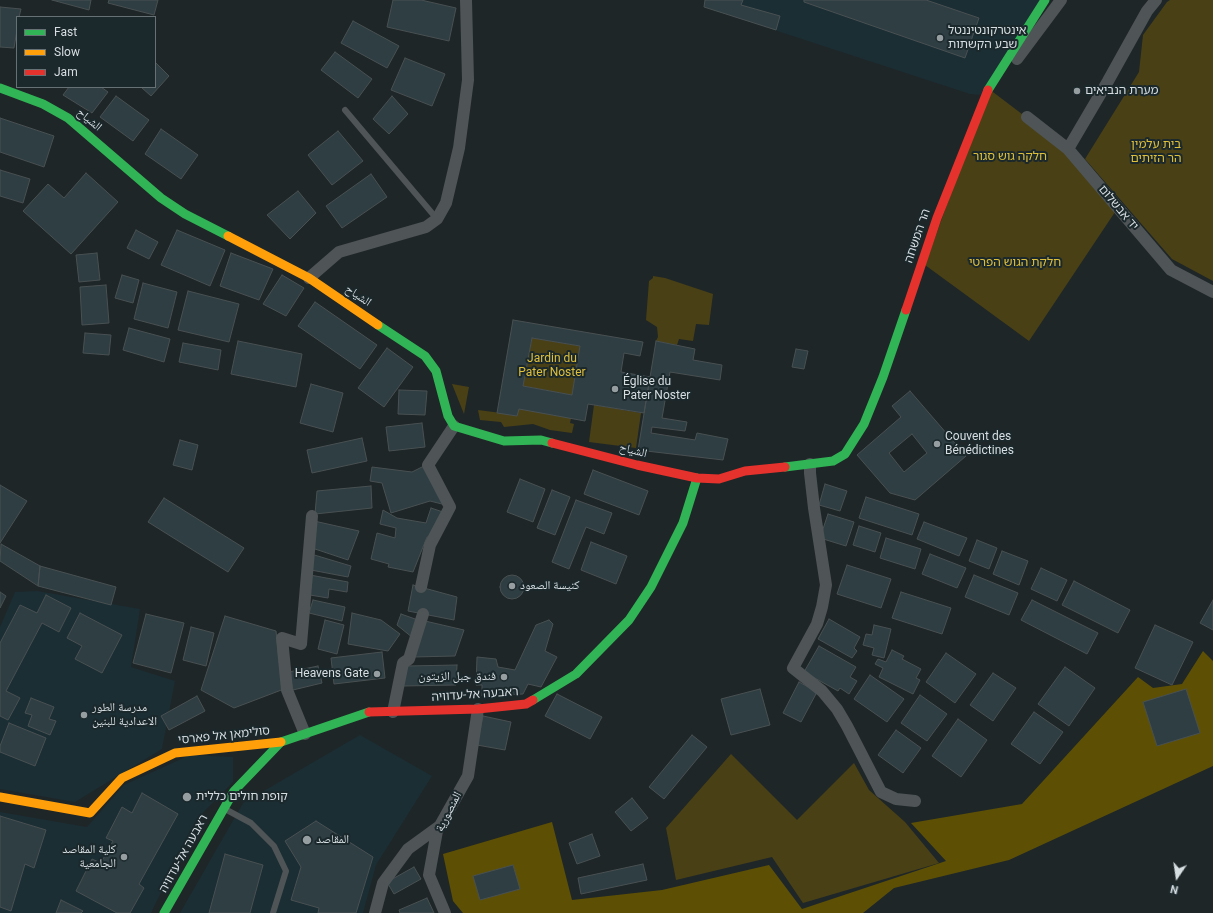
<!DOCTYPE html>
<meta charset="utf-8">
<style>
body{margin:0}
#map{position:relative;width:1213px;height:913px;overflow:hidden;background:#1f2628;font-family:Roboto,sans-serif}
canvas{display:block}
.legend{position:absolute;left:16px;top:16px;width:140px;height:72px;box-sizing:border-box;background:#1b282c;border:1px solid #667175;margin:0;padding:5px 7px;list-style:none;font-size:12px;color:#d6dee2}
.legend li{display:flex;align-items:center;gap:8px;height:20px}
.legend b{width:20px;border:1px solid #667175}
.north{position:absolute;left:1157px;top:857px;width:40px;height:40px;-webkit-text-stroke:3px #1b282c;paint-order:stroke;rotate:193deg;font-size:11px;font-weight:700;line-height:16px;text-align:center;color:#d6dee2}
.north::after{content:'';display:block;margin:auto;width:14px;height:18px;background:#d6dee2;clip-path:polygon(50% 0,100% 100%,50% 72%,0 100%)}
</style>
<div id="map">
<canvas width="1213" height="913"></canvas>
<ul class="legend">
<li><b style="height:5px;background:#30b455"></b>Fast</li>
<li><b style="height:5px;background:#ff9f0a"></b>Slow</li>
<li><b style="height:5px;background:#e5322d"></b>Jam</li>
</ul>
<div class="north">N</div>
</div>
<script>
const g = document.querySelector('canvas').getContext('2d');
g.lineJoin = 'round';
function fillPath(path, color) { g.fillStyle = color; g.fill(path, 'evenodd'); }
const poly = rows => new Path2D(rows.map(r => 'M' + r).join(''));
function trace(path, color, width, dash) { g.strokeStyle = color; g.lineWidth = width; g.lineCap = dash ? 'butt' : 'round'; g.setLineDash(dash || []); g.stroke(path); }
function label(font, color, halo, rows, align = 'center') {
  g.font = font + ' Roboto,"Noto Naskh Arabic","Noto Sans Hebrew",sans-serif'; g.lineWidth = 4; g.setLineDash([]); g.textBaseline = 'middle'; g.strokeStyle = halo; g.fillStyle = color; for (const [text, x, y, turn = 0] of rows) {
    g.save(); g.translate(x, y); g.rotate((+turn || 0) * Math.PI / 180); g.textAlign = isNaN(turn) ? turn : align; if (halo) g.strokeText(text, 0, 0); g.fillText(text, 0, 0); g.restore();
  }
}
fillPath(poly([
 [705,0,1043,0,982,95,970,94,704,7],
 [37,591,140,609,131,667,175,681,162,749,75,802,0,789,0,627,15,592],
 [360,735,432,776,376,865,363,913,180,913,243,803],
 [190,755,233,757,233,782,197,819,151,913,0,913,0,812,87,827,124,785]
]), '#1b2e34');
fillPath(poly([
 [1170,0,1213,0,1213,281,1172,259,1085,159,1139,72,1143,35,1167,2],
 [989,89,1068,149,1115,212,1029,341,925,265],
 [653,276,665,278,713,294,709,325,696,324,693,341,679,339,677,345,656,341,658,337,657,327,646,320,649,281,653,278],
 [532,338,580,346,572,395,523,386],
 [452,384,469,387,464,414],
 [517,401,573,409,570,423,574,424,572,433,550,430,533,424,504,427,501,422,480,420,478,410,501,413],
 [594,405,641,413,636,448,589,442],
 [731,754,797,820,854,763,869,790,905,822,939,863,803,903,772,857,676,880,666,828]
]), '#494015');
fillPath(poly([
 [1203,651,1213,661,1213,766,1009,860,894,888,863,913,463,913,453,901,443,854,552,822,572,900,662,890,769,865,802,909,946,861,911,823,1022,804,1138,677,1153,688,1182,684]
]), '#5d5005');
const building = poly([
 [52,0,91,0,89,10,52,0],
 [109,0,158,0,154,15,108,3,109,0],
 [393,0,421,0,456,8,449,41,387,27,393,0],
 [705,0,743,0,741,5,780,16,776,30,704,7,705,0],
 [804,0,926,0,979,18,965,58,804,2,804,0],
 [0,7,21,9,19,17,17,17,17,30,14,48,0,47,0,7],
 [353,21,399,46,387,68,341,43,353,21],
 [335,52,372,79,358,98,321,70,335,52],
 [405,58,445,74,432,106,391,90,405,58],
 [155,62,169,76,151,96,141,87,155,87,155,62],
 [69,87,101,87,108,92,92,113,63,95,69,87],
 [116,96,149,120,133,141,100,117,116,96],
 [392,96,408,114,389,134,373,119,392,96],
 [0,118,54,136,44,167,0,152,0,118],
 [161,129,198,155,181,179,145,154,161,129],
 [338,131,363,161,332,185,308,155,338,131],
 [0,170,30,179,23,203,0,196,0,170],
 [86,173,118,202,71,254,23,211,48,184,64,198,86,173],
 [371,174,387,197,342,228,326,206,371,174],
 [298,191,316,213,290,239,267,215,298,191],
 [136,230,158,242,149,259,127,248,136,230],
 [177,230,225,250,210,286,161,265,177,230],
 [97,253,100,280,79,282,76,255,97,253],
 [231,253,273,269,259,300,220,286,231,253],
 [122,275,139,280,133,303,115,298,122,275],
 [282,275,304,288,286,316,263,304,282,275],
 [143,283,177,292,168,328,134,319,143,283],
 [106,285,109,323,82,325,80,287,106,285],
 [188,291,239,304,229,342,178,330,188,291],
 [315,302,377,345,360,369,298,326,315,302],
 [513,320,643,342,640,356,624,353,621,372,650,377,644,413,588,404,585,421,519,409,517,416,497,413,513,320],
 [532,338,580,346,572,395,523,386,532,338],
 [129,328,170,339,164,362,123,350,129,328],
 [85,333,111,335,109,355,83,353,85,333],
 [238,341,302,354,296,387,231,374,238,341],
 [656,341,695,349,693,360,722,365,720,380,670,372,662,418,687,422,685,431,652,427,651,433,695,440,697,433,728,439,723,460,638,450,656,341],
 [183,343,221,350,218,370,179,362,183,343],
 [387,348,413,367,384,407,358,388,387,348],
 [796,349,808,351,804,369,792,367,796,349],
 [311,384,343,393,333,432,300,423,311,384],
 [399,390,427,391,425,415,398,414,399,390],
 [910,391,966,456,915,500,890,493,857,455,901,417,892,406,910,391],
 [912,434,927,453,904,472,889,453,912,434],
 [422,423,425,447,389,451,386,427,422,423],
 [362,438,367,461,312,473,307,450,362,438],
 [180,440,198,445,192,470,173,465,180,440],
 [424,466,446,505,430,501,391,513,382,483,370,481,372,467,412,472,424,466],
 [593,470,648,491,639,515,584,494,593,470],
 [520,479,545,489,533,522,507,512,520,479],
 [825,484,847,491,840,511,819,505,825,484],
 [0,485,27,501,0,543,0,485],
 [371,486,372,508,315,514,317,491,371,486],
 [552,490,570,497,555,535,537,528,552,490],
 [866,497,919,514,912,535,859,518,866,497],
 [164,498,244,548,228,572,148,522,164,498],
 [576,500,612,513,604,534,586,527,569,569,552,562,576,500],
 [431,508,443,512,432,537,427,537,413,572,388,567,389,564,371,559,377,533,395,538,396,528,380,524,383,510,397,518,426,523,431,508],
 [828,514,854,522,846,546,820,538,828,514],
 [314,521,359,531,348,560,312,548,314,521],
 [924,522,967,538,959,556,917,539,924,522],
 [859,526,881,533,875,552,853,545,859,526],
 [886,538,921,549,915,569,880,558,886,538],
 [977,540,997,548,989,569,969,561,977,540],
 [591,542,627,556,616,584,581,570,591,542],
 [1,544,40,566,38,586,0,561,1,544],
 [1002,551,1028,561,1019,585,993,574,1002,551],
 [311,554,351,566,348,577,311,570,311,554],
 [930,554,966,568,957,588,922,574,930,554],
 [847,565,891,579,881,608,837,594,847,565],
 [40,566,116,587,111,605,38,586,40,566],
 [1041,568,1067,580,1057,601,1031,589,1041,568],
 [310,575,348,582,347,592,329,589,328,598,310,595,310,575],
 [974,575,1018,593,1009,615,965,597,974,575],
 '500 587a12 12 0 1 1 24 0a12 12 0 1 1-24 0Z',
 [1074,581,1130,610,1118,633,1062,605,1074,581],
 [413,585,457,597,454,620,408,611,413,585],
 [0,592,6,596,0,608,0,592],
 [901,592,951,608,942,634,892,618,901,592],
 [46,595,71,608,59,632,42,623,6,691,20,698,8,720,0,716,0,643,20,605,37,613,46,595],
 [313,600,345,607,342,621,309,613,313,600],
 [1032,600,1098,633,1087,654,1021,620,1032,600],
 [1213,600,1213,630,1200,623,1213,600],
 [80,613,122,635,102,673,75,659,82,646,67,638,80,613],
 [352,613,381,620,400,634,388,651,348,644,352,613],
 [146,614,184,623,171,673,133,663,146,614],
 [401,614,418,620,413,638,397,625,401,614],
 [225,616,276,631,279,661,284,689,234,708,201,690,225,616],
 [829,619,860,637,854,648,857,651,852,658,818,639,829,619],
 [325,620,344,625,337,654,318,649,325,620],
 [549,620,553,624,545,651,557,657,541,687,528,684,523,694,482,696,482,685,476,685,477,657,496,659,498,667,515,670,536,625,549,620],
 [425,621,464,630,455,656,413,657,425,621],
 [874,625,891,629,884,658,872,655,874,648,863,645,866,634,872,635,874,625],
 [1155,625,1193,642,1172,685,1135,668,1155,625],
 [191,627,214,633,206,666,183,660,191,627],
 [819,646,856,667,850,677,857,681,849,694,840,688,838,691,804,672,819,646],
 [892,650,904,656,902,659,921,669,916,678,920,680,913,694,879,677,883,668,875,664,878,659,886,662,892,650],
 [382,652,385,678,334,684,331,658,382,652],
 [946,653,976,674,955,703,926,682,946,653],
 [457,665,456,685,403,686,407,666,457,665],
 [318,666,322,683,293,690,289,672,318,666],
 [1065,667,1095,688,1069,726,1038,704,1065,667],
 [993,673,1016,688,993,721,970,705,993,673],
 [870,675,904,699,887,722,854,699,870,675],
 [799,682,817,692,801,722,783,713,799,682],
 [760,689,770,725,731,735,721,699,760,689],
 [1186,689,1200,733,1157,746,1143,702,1186,689],
 [557,694,602,717,590,739,545,716,557,694],
 [920,695,947,714,927,741,901,723,920,695],
 [197,696,205,711,169,730,161,716,197,696],
 [31,698,54,707,49,719,56,721,50,735,28,726,32,715,25,713,31,698],
 [1034,712,1063,732,1040,764,1011,744,1034,712],
 [483,716,511,722,505,750,477,745,483,716],
 [958,719,987,740,961,777,932,756,958,719],
 [9,723,46,738,35,766,0,752,0,746,9,723],
 [896,730,921,748,903,773,878,755,896,730],
 [692,735,707,747,664,799,649,787,692,735],
 [142,793,178,814,139,884,144,888,130,913,117,913,76,891,92,859,101,863,113,841,106,838,122,807,132,813,142,793],
 [632,798,648,818,631,831,615,812,632,798],
 [0,816,46,830,34,868,25,864,11,911,0,907,0,816],
 [316,821,373,857,356,913,318,913,319,908,291,900,301,867,285,841,316,821],
 [592,834,600,856,577,864,569,843,592,834],
 [225,854,263,865,250,913,209,913,225,854],
 [643,864,647,880,581,894,578,878,643,864],
 [513,865,520,889,480,900,473,876,513,865],
 [414,867,421,879,394,894,387,882,414,867],
 [427,898,434,913,400,913,399,910,427,898],
 [61,900,83,911,81,913,56,913,61,900]
]);
fillPath(building, '#2e3e43');
trace(building, '#495052', 1);
trace(poly([
 [345,110,437,219],
 [225,809,251,823,274,846,286,871,273,913]
]), '#4f5456', 6);
trace(poly([
 [1017,59,1061,0],
 [1027,117,1068,149,1171,270,1213,292],
 [1068,149,1108,81,1147,11,1156,0],
 [309,278,339,252,426,227,437,219,446,203,459,148,468,80,466,0],
 [810,464,810,473,814,508,826,585,822,607,817,624,793,668,822,691,837,709,847,726,881,792,896,799,915,801],
 [421,587,430,545,450,507,428,465,454,426],
 [393,712,403,663,409,659,423,614],
 [305,734,287,690,282,638,301,644,312,516],
 [375,913,383,883,408,849,441,825],
 [445,913,429,875,437,831,468,776,478,709]
]), '#4f5456', 12);
trace(poly([
 [0,88,43,104,68,118,161,198,185,214,228,236],
 [988,90,1045,0],
 [378,325,425,356,436,371,448,416,454,426,504,441,541,440,552,443],
 [785,467,833,461,845,454,864,424,883,377,906,310],
 [533,700,576,674,629,620,651,587,683,523,697,478],
 [164,913,234,791,281,742,369,712]
]), '#30b455', 9);
trace(poly([
 [228,236,309,278,378,325],
 [0,797,90,813,122,778,175,753,281,742]
]), '#ff9f0a', 9);
trace(poly([
 [906,310,937,218,988,90],
 [552,443,637,465,697,478,719,479,745,471,785,467],
 [369,712,478,709,526,704,533,700]
]), '#e5322d', 9);
for (const [x, y, r, color] of [
 [940,38,4,"#969ea1"],
 [1077,91,4,"#969ea1"],
 [615,389,4,"#969ea1"],
 [937,444,4,"#969ea1"],
 [512,586,4,"#969ea1"],
 [377,674,4,"#969ea1"],
 [504,677,4,"#969ea1"],
 [84,715,4,"#969ea1"],
 [187,797,5,"#969ea1"],
 [307,840,5,"#969ea1"],
 [124,857,4,"#969ea1"]
]) { const dot = new Path2D(); dot.arc(x, y, r, 0, 2 * Math.PI); g.fillStyle = color; g.fill(dot); trace(dot, '#1b282c', 1.5); }
label('12px', '#d6dee2', '#1b282c', [
 ["אינטרקונטיננטל",948,31],
 ["שבע הקשתות",948,45],
 ["מערת הנביאים",1085,91],
 ["Église du",623,382],
 ["Pater Noster",623,396],
 ["Couvent des",945,437],
 ["Bénédictines",945,451],
 ["كنيسة الصعود",520,586],
 ["Heavens Gate",369,674,"right"],
 ["فندق جبل الزيتون",496,677,"right"],
 ["مدرسة الطور",92,708],
 ["الاعدادية للبنين",92,722],
 ["קופת חולים כללית",196,797],
 ["المقاصد",316,840],
 ["كلية المقاصد",116,850,"right"],
 ["الجامعية",116,864,"right"]
], 'left');
label('12px', '#d6dee2', '#1b282c', [
 ["الشياح",89,120,40],
 ["יד אבשלום",1118,208,50],
 ["הר המשחה",918,236,-71],
 ["الشياح",358,296,34],
 ["الشياح",633,451,14],
 ["ראבעה אל-עדוויה",475,695,-4],
 ["סולימאן אל פארסי",224,736,-6],
 ["المنصورية",449,812,-63],
 ["ראבעה אל-עדוויה",184,854,-61]
]);
label('12px', '#dfc03b', '#1b282c', [
 ["בית עלמין",1156,145],
 ["הר הזיתים",1156,159],
 ["חלקה גוש סגור",1010,157],
 ["חלקת הגוש הפרטי",1015,263],
 ["Jardin du",552,359],
 ["Pater Noster",552,373]
]);
</script>
